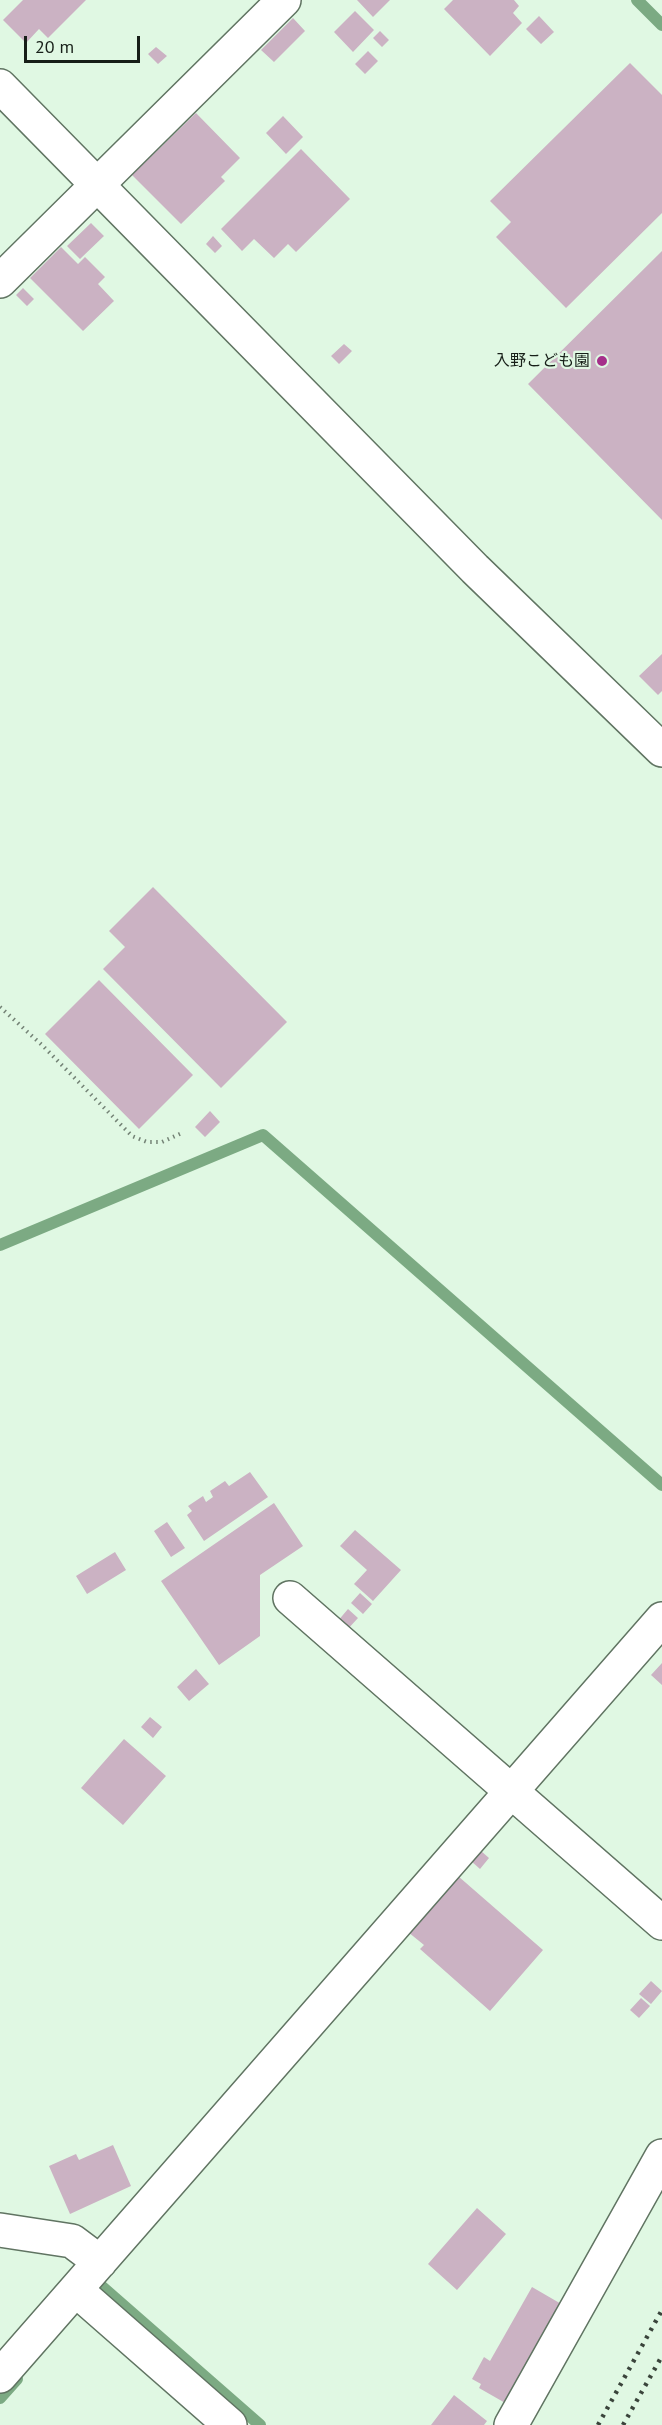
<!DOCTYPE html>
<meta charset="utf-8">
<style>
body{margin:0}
#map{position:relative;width:662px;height:2425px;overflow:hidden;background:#e0f8e3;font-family:"PT Sans",sans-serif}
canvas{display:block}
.scale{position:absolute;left:24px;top:36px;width:116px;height:27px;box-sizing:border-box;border:3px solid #171f18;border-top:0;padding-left:8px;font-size:18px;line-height:21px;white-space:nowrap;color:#171f18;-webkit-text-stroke:4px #e0f8e3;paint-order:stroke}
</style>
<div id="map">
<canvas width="662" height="2425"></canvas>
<div class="scale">20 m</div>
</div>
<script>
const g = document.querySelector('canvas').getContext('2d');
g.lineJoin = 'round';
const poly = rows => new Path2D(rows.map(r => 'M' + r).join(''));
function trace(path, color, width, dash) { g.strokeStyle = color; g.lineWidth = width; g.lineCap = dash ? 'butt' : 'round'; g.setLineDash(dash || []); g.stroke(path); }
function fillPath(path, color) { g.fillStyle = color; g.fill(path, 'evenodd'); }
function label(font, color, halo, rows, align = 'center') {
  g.font = font + ' "PT Sans","Noto Sans JP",sans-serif'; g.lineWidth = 4.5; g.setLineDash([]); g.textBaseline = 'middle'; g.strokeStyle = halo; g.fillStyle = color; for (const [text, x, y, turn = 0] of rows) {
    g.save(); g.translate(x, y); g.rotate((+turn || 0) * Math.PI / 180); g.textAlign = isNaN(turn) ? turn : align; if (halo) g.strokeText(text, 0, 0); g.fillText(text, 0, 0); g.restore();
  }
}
trace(poly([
 [637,0,662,25],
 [0,1245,263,1135,662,1485],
 [96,2288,100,2285,260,2425],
 [0,2398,17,2379]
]), '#7caa83', 12);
fillPath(poly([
 [23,0,86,0,48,38,39,29,26,43,3,20],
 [357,0,390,0,373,17],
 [453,0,514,0,519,6,513,13,522,23,490,56,444,9],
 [355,11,374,30,353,52,334,32],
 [539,16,554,32,541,44,526,29],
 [293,18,305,31,274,62,261,50],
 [380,31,389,40,382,47,373,38],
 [156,47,167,56,158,64,148,54],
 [368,51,378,61,365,74,355,64],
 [630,63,662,95,662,213,566,308,496,237,511,222,490,201],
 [196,113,240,158,221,177,225,181,181,224,132,175],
 [283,116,303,137,286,154,266,133],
 [301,149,350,199,296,252,288,244,274,258,254,239,242,251,221,229],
 [91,223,104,236,80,259,67,246],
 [213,236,222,246,215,253,206,244],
 [61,247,78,264,85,257,105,277,98,284,114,301,83,331,30,278],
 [662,251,662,520,528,384],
 [23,288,34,299,27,306,16,295],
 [344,344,352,351,339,364,331,356],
 [662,654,662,691,658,695,639,676],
 [153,887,287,1022,221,1088,103,969,125,947,109,931],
 [99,980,193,1075,139,1129,45,1034],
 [210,1111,220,1122,205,1137,195,1127],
 [250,1472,268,1497,204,1541,187,1515,192,1511,188,1506,203,1496,206,1502,213,1497,210,1491,225,1481,229,1486],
 [274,1503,303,1546,260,1575,260,1636,219,1665,161,1581],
 [167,1522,185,1548,171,1557,154,1531],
 [355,1530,401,1570,373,1601,354,1584,367,1570,340,1546],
 [115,1552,126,1570,87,1594,76,1576],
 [360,1593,372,1604,363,1614,351,1603],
 [348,1609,358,1618,346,1631,337,1622],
 [662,1663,662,1685,651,1675],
 [196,1669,209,1684,189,1701,177,1687],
 [150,1717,162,1727,153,1738,141,1727],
 [124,1739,166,1776,123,1825,81,1788],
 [481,1851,489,1858,480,1869,471,1861],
 [458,1876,543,1950,490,2011,420,1949,424,1945,408,1932],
 [651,1981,662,1991,651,2004,639,1994],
 [641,1998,650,2006,639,2018,630,2010],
 [113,2145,131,2186,70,2214,49,2166,76,2154,79,2160],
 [477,2208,506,2234,457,2290,428,2264],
 [532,2287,563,2305,507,2404,479,2388,481,2384,472,2379,484,2357,490,2361],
 [454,2395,487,2421,484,2425,431,2425]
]), '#cbb2c3');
const minor = poly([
 [0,281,284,0],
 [290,1598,662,1923],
 [0,2230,72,2241,100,2262],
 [76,2290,230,2425],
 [0,2376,662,1619],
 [511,2425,662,2156]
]);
const tertiary = poly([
 [0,86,475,569,662,750]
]);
trace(minor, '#607462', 36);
trace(tertiary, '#607462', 36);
trace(poly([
 [0,1007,42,1045,132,1136,147,1142,162,1142,184,1132]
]), '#748376', 4, [1.5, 4.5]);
trace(minor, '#fff', 33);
trace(tertiary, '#fff', 33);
trace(poly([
 [598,2425,662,2310],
 [623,2425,662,2356]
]), '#3a443b', 4.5, [3, 6]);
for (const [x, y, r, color] of [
 [602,361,6,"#a5308a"]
]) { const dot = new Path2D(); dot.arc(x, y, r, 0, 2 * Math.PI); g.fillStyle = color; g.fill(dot); trace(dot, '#e0f8e3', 2); }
label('16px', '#171f18', '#e0f8e3', [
 ["入野こども園",590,361]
], 'right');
</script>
